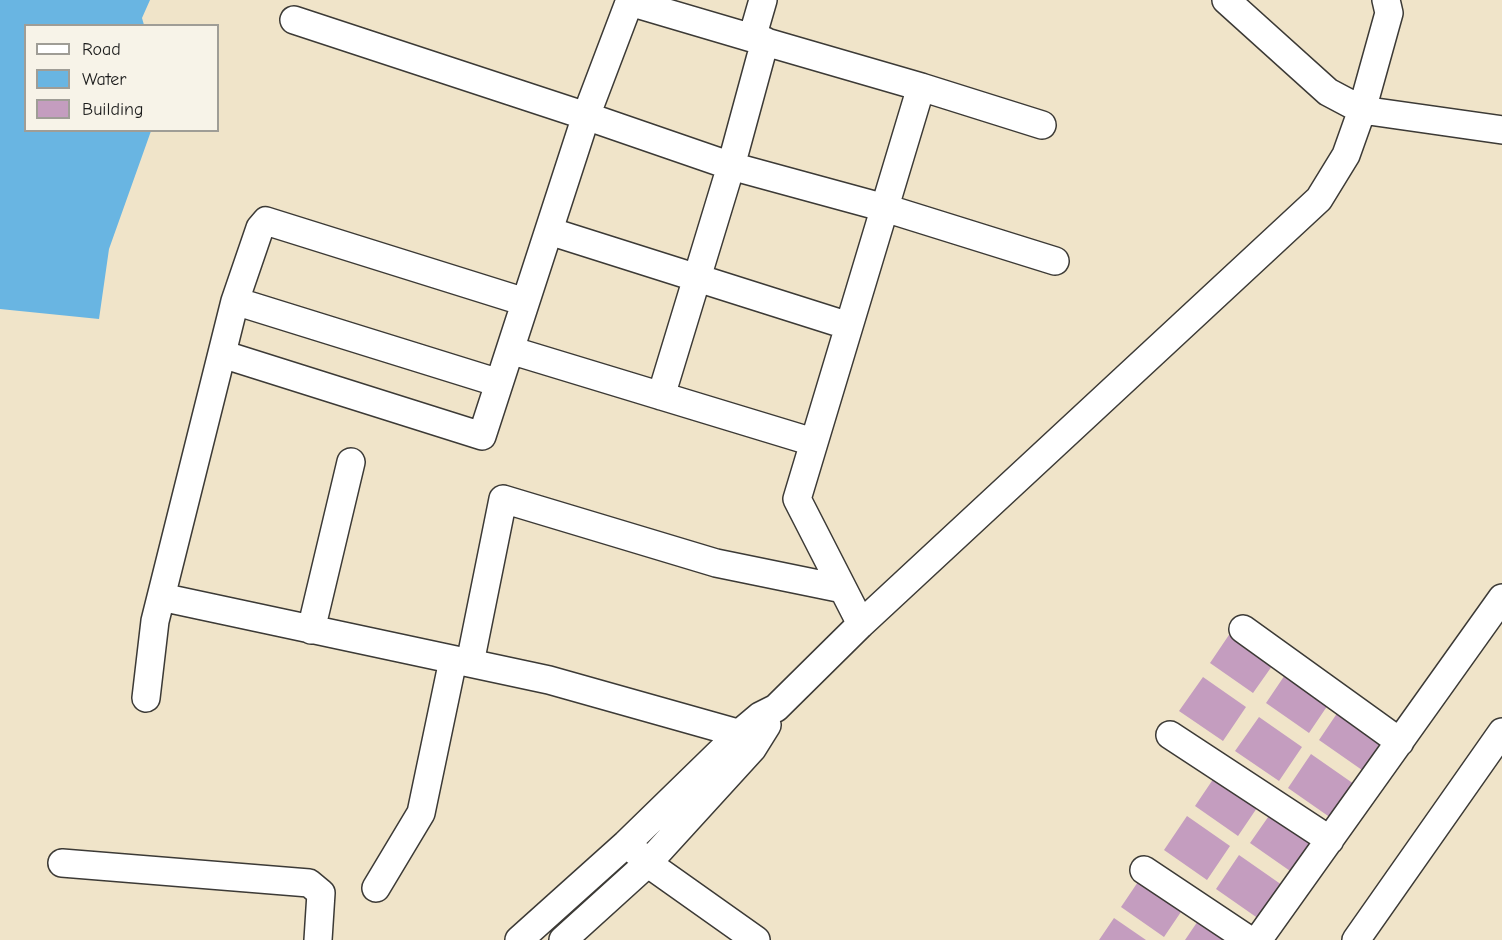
<!DOCTYPE html>
<style>
body{margin:0}
#map{position:relative;width:1502px;height:940px;overflow:hidden;background:#f0e4c9;font-family:"Comic Neue",sans-serif}
canvas{display:block}
.legend{position:absolute;left:24px;top:24px;width:195px;height:108px;box-sizing:border-box;background:#f7f3e8;border:2px solid #9f9d96;margin:0;padding:8px 10px;list-style:none;font-size:18px;color:#1c1c1c}
.legend li{display:flex;align-items:center;gap:12px;height:30px}
.legend b{width:30px;border:2px solid #9f9d96}
</style>
<div id="map">
<canvas width="1502" height="940"></canvas>
<ul class="legend">
<li><b style="height:8px;background:#fff"></b>Road</li>
<li><b style="height:16px;background:#69b5e2"></b>Water</li>
<li><b style="height:16px;background:#c49dbf"></b>Building</li>
</ul>
</div>
<script>
const g = document.querySelector('canvas').getContext('2d');
g.lineJoin = 'round';
function fillPath(path, color) { g.fillStyle = color; g.fill(path, 'evenodd'); }
const poly = rows => new Path2D(rows.map(r => 'M' + r).join(''));
function trace(path, color, width, dash) { g.strokeStyle = color; g.lineWidth = width; g.lineCap = dash ? 'butt' : 'round'; g.setLineDash(dash || []); g.stroke(path); }
fillPath(poly([
 [0,0,150,0,142,18,144,25,26,26,26,130,151,131,109,249,99,319,0,309]
]), '#69b5e2');
fillPath(poly([
 [1233,629,1277,659,1253,693,1210,663],
 [1289,669,1332,699,1309,733,1266,703],
 [1203,677,1246,707,1223,741,1179,711],
 [1342,706,1385,736,1362,770,1319,740],
 [1259,717,1302,747,1279,781,1235,751],
 [1311,754,1354,784,1331,818,1288,788],
 [1218,772,1261,802,1238,836,1195,806],
 [1273,810,1316,840,1293,873,1250,843],
 [1187,816,1230,846,1207,880,1164,850],
 [1239,855,1282,885,1259,919,1216,889],
 [1144,873,1187,903,1164,937,1121,907],
 [1204,912,1244,940,1185,940],
 [1114,918,1146,940,1099,940]
]), '#c49dbf');
const minor = poly([
 [630,0,586,116,731,166,661,396],
 [763,0,752,38,921,87,797,499,861,624],
 [1226,0,1328,92,1362,110,1502,130],
 [630,2,752,38],
 [765,41,731,166,885,208,1055,261],
 [921,87,1042,125],
 [549,231,849,326],
 [235,301,260,228,266,221,525,302],
 [510,350,813,442],
 [222,354,482,436,586,116,294,20],
 [161,597,549,680,755,738],
 [1243,629,1400,742],
 [311,630,351,462],
 [470,663,503,499,716,563,843,589],
 [146,698,155,621,235,301,499,383],
 [1170,735,1330,840],
 [634,850,653,867,756,940],
 [62,863,309,883,321,893,318,940],
 [1144,870,1249,940],
 [376,888,421,813,453,660],
 [519,940,626,844,741,732,760,716,776,708,861,624,1319,199,1346,155,1362,110,1389,13,1386,0],
 [563,940,648,863,752,749,767,725],
 [1258,940,1502,598],
 [1356,940,1502,732]
]);
trace(minor, '#3c3a36', 30);
trace(minor, '#fff', 27);
</script>
